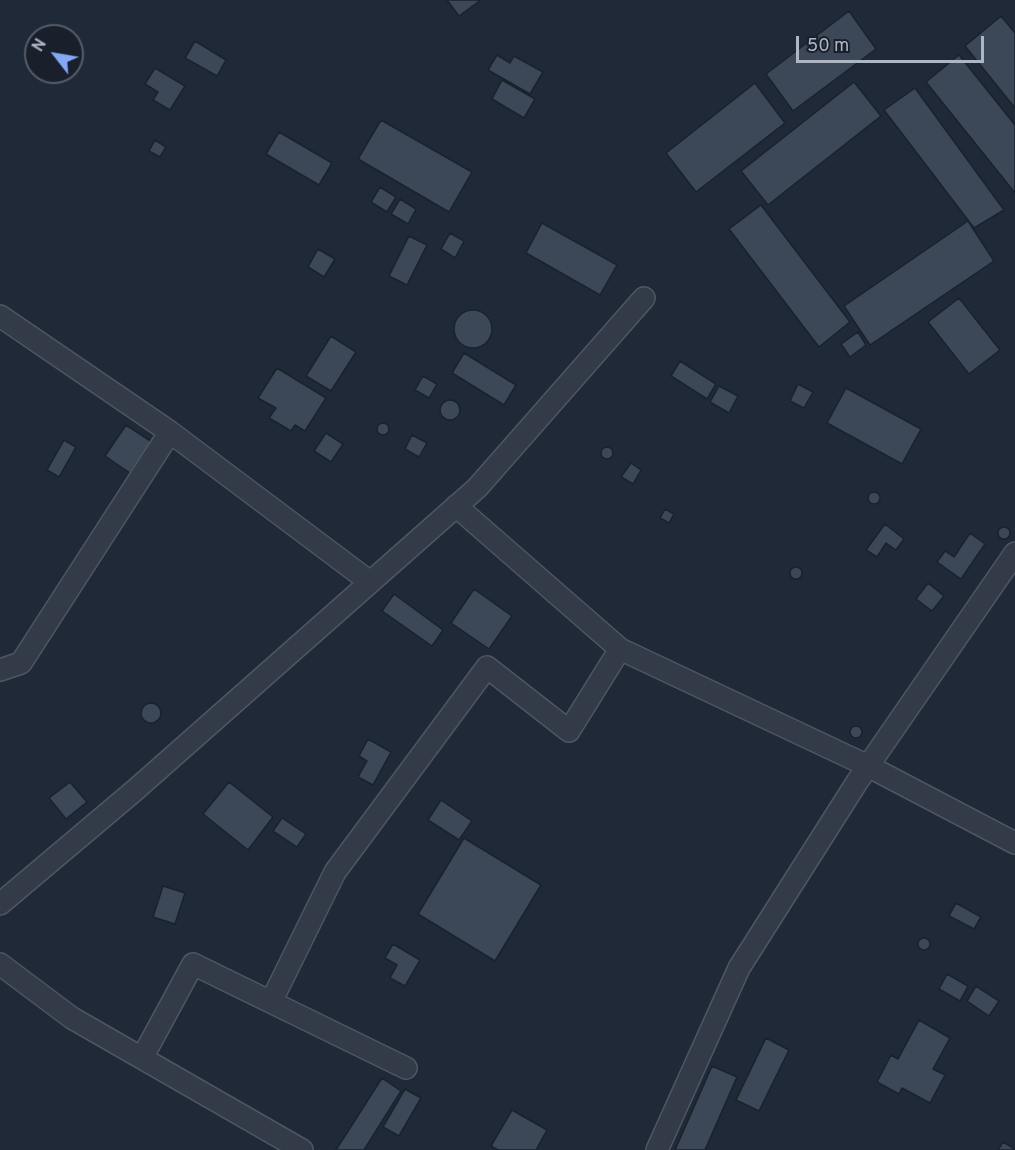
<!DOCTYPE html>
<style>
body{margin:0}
#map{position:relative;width:1015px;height:1150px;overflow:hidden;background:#202937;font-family:Overpass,sans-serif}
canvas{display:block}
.north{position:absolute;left:24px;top:24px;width:60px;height:60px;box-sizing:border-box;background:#19202c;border:2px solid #555c69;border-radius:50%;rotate:301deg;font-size:16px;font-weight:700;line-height:24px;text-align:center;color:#aeb6c4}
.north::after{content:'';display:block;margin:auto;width:21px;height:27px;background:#82a8f6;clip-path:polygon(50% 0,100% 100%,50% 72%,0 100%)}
.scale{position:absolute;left:796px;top:36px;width:188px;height:27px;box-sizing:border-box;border:3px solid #aeb6c4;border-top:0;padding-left:8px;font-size:18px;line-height:21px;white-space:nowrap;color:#aeb6c4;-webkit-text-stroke:4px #19202c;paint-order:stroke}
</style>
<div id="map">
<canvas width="1015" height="1150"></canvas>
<div class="north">N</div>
<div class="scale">50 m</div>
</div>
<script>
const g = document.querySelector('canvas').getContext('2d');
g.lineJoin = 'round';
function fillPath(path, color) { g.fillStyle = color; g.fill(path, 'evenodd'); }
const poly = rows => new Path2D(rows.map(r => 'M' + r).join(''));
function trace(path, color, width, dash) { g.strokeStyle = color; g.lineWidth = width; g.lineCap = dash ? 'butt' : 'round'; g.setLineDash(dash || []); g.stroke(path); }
const building = poly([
 [447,0,481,0,459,16,447,0],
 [849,11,876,49,793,111,766,74,849,11],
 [1001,16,1015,33,1015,108,965,46,1001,16],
 [195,41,226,60,217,76,185,58,195,41],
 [497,55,510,63,514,56,543,72,530,94,488,70,497,55],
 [959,55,1015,125,1015,193,926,82,959,55],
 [155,68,185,86,170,110,153,100,158,92,145,84,155,68],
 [502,80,535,99,524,118,492,99,502,80],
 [854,82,881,116,768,205,741,171,854,82],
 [755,83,785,123,696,192,666,153,755,83],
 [915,88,1004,210,974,228,884,110,915,88],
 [381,120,472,172,449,212,358,159,381,120],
 [279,132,332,163,319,185,266,154,279,132],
 [155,140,166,147,160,157,149,151,155,140],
 [380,187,396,197,387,212,371,202,380,187],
 [400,199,416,209,408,224,391,214,400,199],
 [761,205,850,322,819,347,729,229,761,205],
 [968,221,994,261,870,345,844,306,968,221],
 [542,223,617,265,600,295,526,253,542,223],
 [450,233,464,241,455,258,441,249,450,233],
 [409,236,427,245,407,285,389,276,409,236],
 [318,249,335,259,324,277,308,267,318,249],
 [959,298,1000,350,969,374,928,322,959,298],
 '454 329a19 19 0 1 1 38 0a19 19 0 1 1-38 0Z',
 [858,332,866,345,850,357,841,344,858,332],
 [331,336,356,352,331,391,306,376,331,336],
 [464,353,516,385,504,405,452,373,464,353],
 [680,361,716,384,707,399,671,376,680,361],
 [277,368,326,398,305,431,295,425,291,431,269,418,276,408,258,398,277,368],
 [423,376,437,384,429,398,415,390,423,376],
 [798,384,813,392,804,408,790,401,798,384],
 [719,386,738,396,729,413,710,402,719,386],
 [846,388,921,429,902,464,827,423,846,388],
 '440 410a10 10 0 1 1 20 0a10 10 0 1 1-20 0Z',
 '377 429a6 6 0 1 1 12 0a6 6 0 1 1-12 0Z',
 [126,425,152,442,130,473,105,456,126,425],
 [326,433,343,444,331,462,314,451,326,433],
 [412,435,427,443,419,457,405,449,412,435],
 [64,440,76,447,59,477,47,470,64,440],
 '601 453a6 6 0 1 1 12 0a6 6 0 1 1-12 0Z',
 [631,463,641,470,633,484,621,477,631,463],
 '868 498a6 6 0 1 1 12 0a6 6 0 1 1-12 0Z',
 [665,509,674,514,669,523,660,518,665,509],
 [885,524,904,539,896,550,886,543,877,557,866,550,885,524],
 '998 533a6 6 0 1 1 12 0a6 6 0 1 1-12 0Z',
 [970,533,985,544,961,579,937,562,945,551,954,557,970,533],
 '790 573a6 6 0 1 1 12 0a6 6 0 1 1-12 0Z',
 [928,583,944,596,932,611,916,599,928,583],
 [474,589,512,616,489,649,451,623,474,589],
 [394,594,443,630,432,646,382,611,394,594],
 '141 713a10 10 0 1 1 20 0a10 10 0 1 1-20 0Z',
 '850 732a6 6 0 1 1 12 0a6 6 0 1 1-12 0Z',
 [368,739,391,752,373,785,358,777,367,761,359,756,368,739],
 [70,782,87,802,66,819,49,798,70,782],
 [229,782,273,817,248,850,203,814,229,782],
 [441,800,472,821,459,840,428,820,441,800],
 [282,818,306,834,297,847,273,831,282,818],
 [464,838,541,885,495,961,418,914,464,838],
 [163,886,185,893,175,924,153,917,163,886],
 [956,903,981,917,974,929,949,916,956,903],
 '918 944a6 6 0 1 1 12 0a6 6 0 1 1-12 0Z',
 [393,944,420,960,405,986,390,978,397,965,385,958,393,944],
 [947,974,968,986,960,1001,939,989,947,974],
 [976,986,999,1001,989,1016,967,1001,976,986],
 [919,1020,950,1038,933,1069,945,1075,930,1103,902,1088,899,1094,877,1082,891,1055,898,1059,919,1020],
 [766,1038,789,1050,759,1111,736,1100,766,1038],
 [712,1066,737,1077,705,1150,675,1150,712,1066],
 [382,1078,401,1091,364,1150,336,1150,382,1078],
 [405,1089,421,1098,399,1136,383,1127,405,1089],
 [512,1110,547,1130,536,1150,498,1150,491,1146,512,1110],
 [1003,1142,1015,1149,1015,1150,998,1150,1003,1142]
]);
fillPath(building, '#3c4757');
trace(building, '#1b222e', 1.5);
const street = poly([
 [0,316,170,432,370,582],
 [456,506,620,649,868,766,1015,843],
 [0,670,21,663,170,432],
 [0,904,134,791,477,488,644,298],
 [0,964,72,1018,302,1150],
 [271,1002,335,872,487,667,569,731,620,649],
 [142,1058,193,964,406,1068],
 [657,1150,739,968,857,782,1015,553]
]);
trace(street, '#4e5662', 24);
trace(street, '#343b48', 21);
</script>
